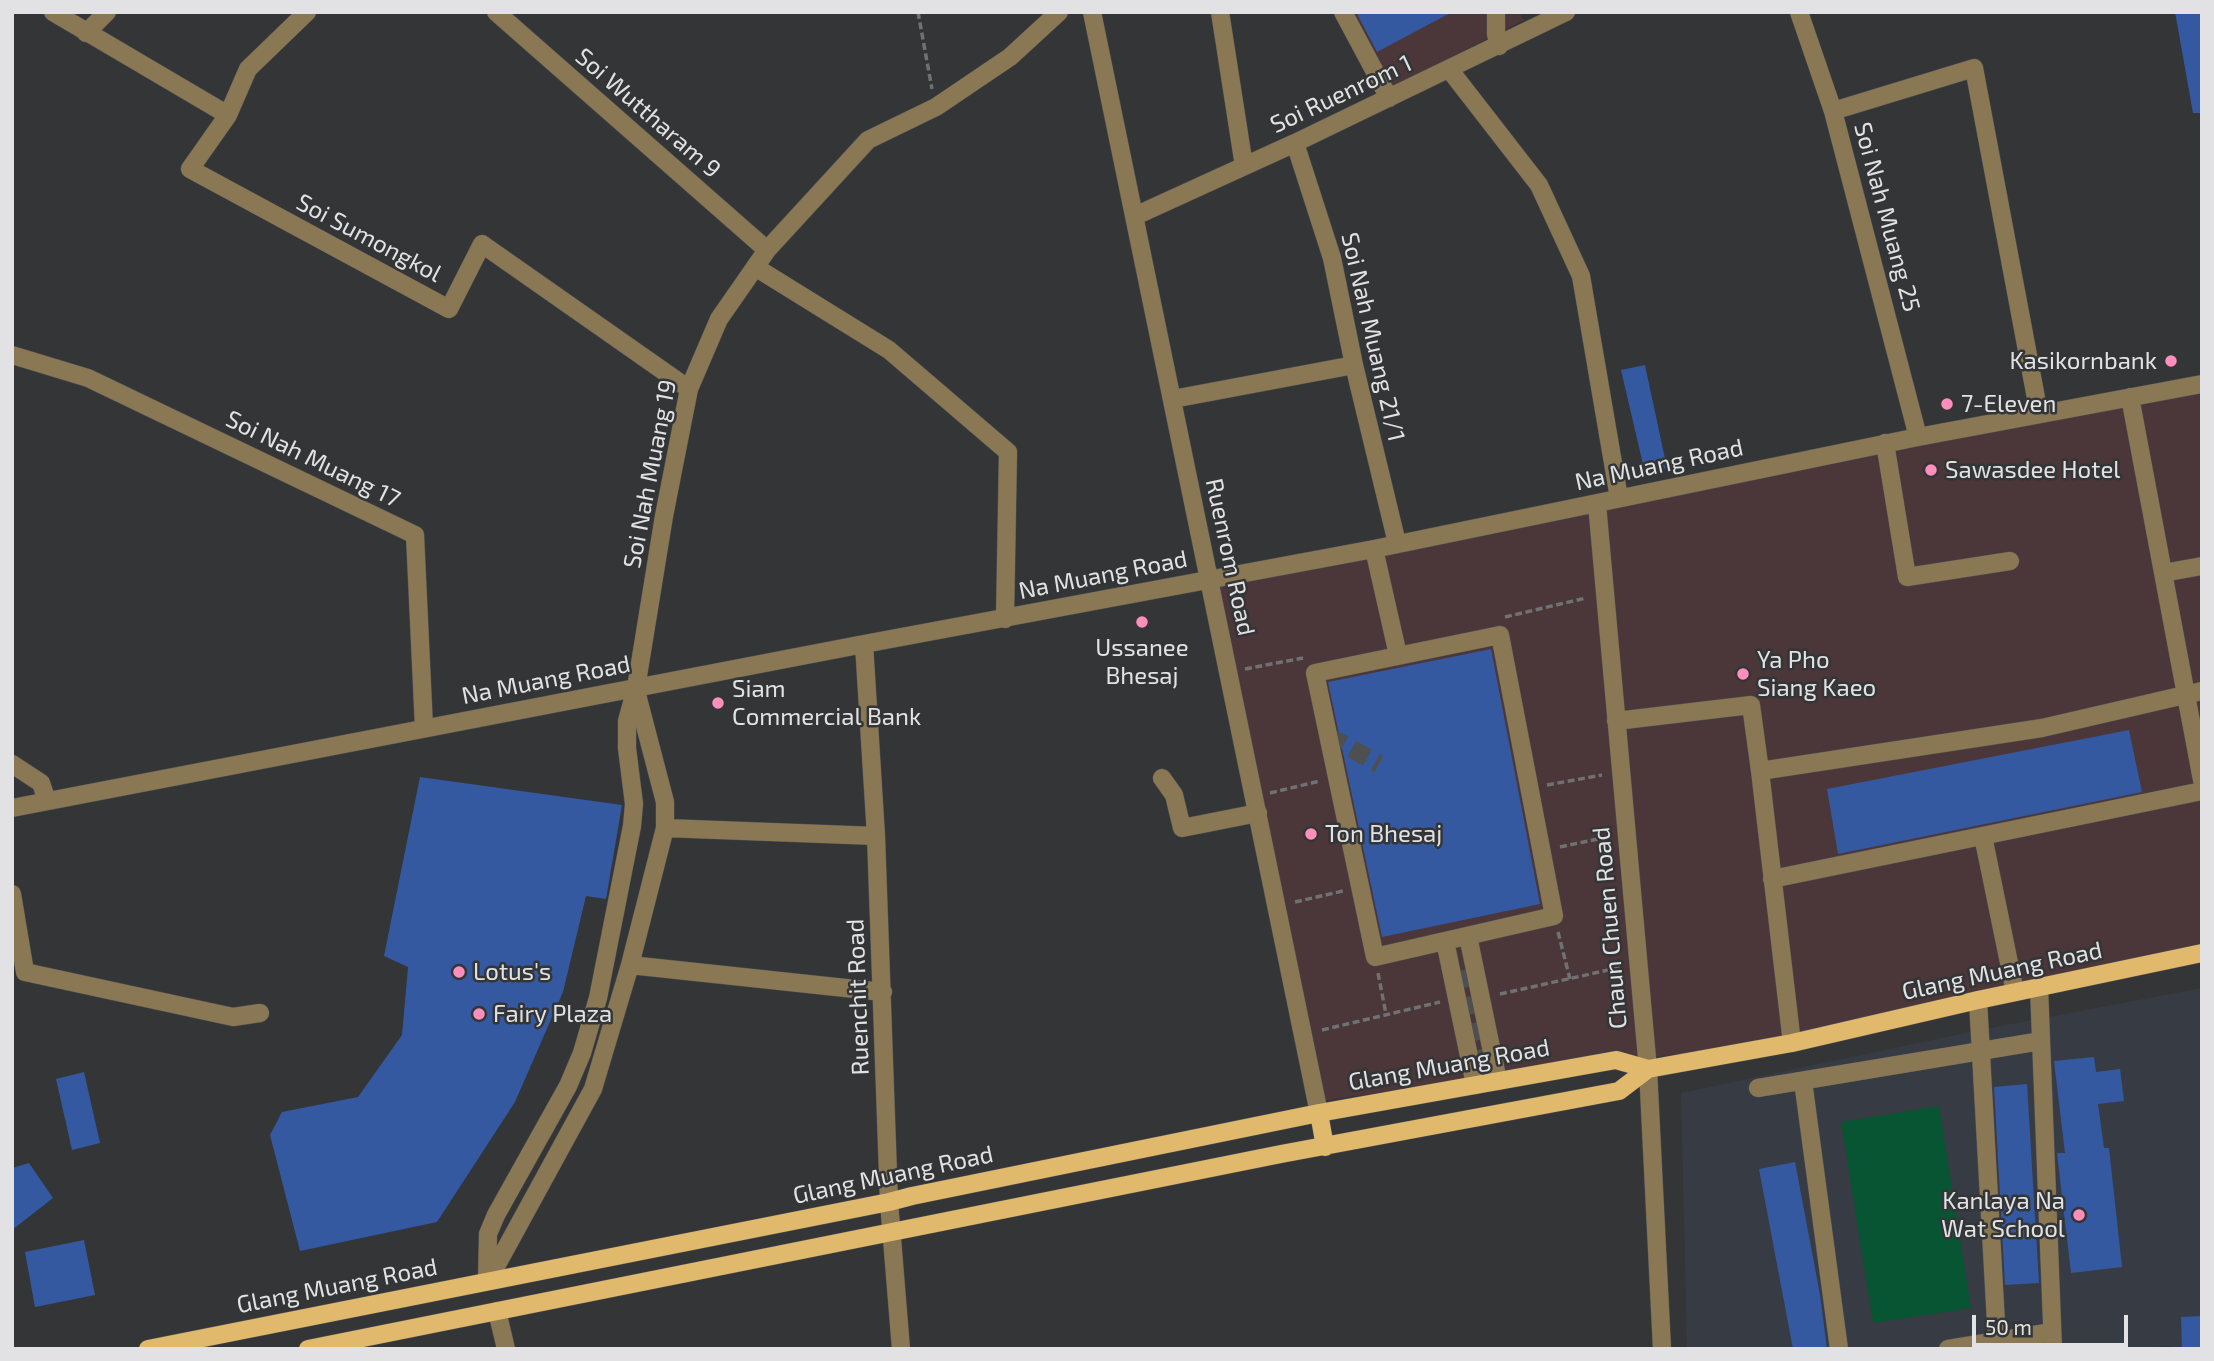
<!DOCTYPE html>
<style>
body{margin:0}
#map{position:relative;width:2214px;height:1361px;overflow:hidden;background:#333537;font-family:"Exo 2",sans-serif}
canvas{display:block}
.frame{position:absolute;inset:0;border:14px solid #e2e2e4;pointer-events:none}
.scale{position:absolute;left:1972px;top:1315px;width:156px;height:32px;box-sizing:border-box;border:4px solid #e2e2e4;border-top:0;padding-left:9px;font-size:21px;line-height:24px;white-space:nowrap;color:#e2e2e4;-webkit-text-stroke:5px #333537;paint-order:stroke}
</style>
<div id="map">
<canvas width="2214" height="1361"></canvas>
<div class="frame"></div>
<div class="scale">50 m</div>
</div>
<script>
const g = document.querySelector('canvas').getContext('2d');
g.lineJoin = 'round';
function fillPath(path, color) { g.fillStyle = color; g.fill(path, 'evenodd'); }
const poly = rows => new Path2D(rows.map(r => 'M' + r).join(''));
function trace(path, color, width, dash) { g.strokeStyle = color; g.lineWidth = width; g.lineCap = dash ? 'butt' : 'round'; g.setLineDash(dash || []); g.stroke(path); }
function label(font, color, halo, rows, align = 'center') {
  g.font = font + ' "Exo 2",sans-serif'; g.lineWidth = 5; g.setLineDash([]); g.textBaseline = 'middle'; g.strokeStyle = halo; g.fillStyle = color; for (const [text, x, y, turn = 0] of rows) {
    g.save(); g.translate(x, y); g.rotate((+turn || 0) * Math.PI / 180); g.textAlign = isNaN(turn) ? turn : align; if (halo) g.strokeText(text, 0, 0); g.fillText(text, 0, 0); g.restore();
  }
}
fillPath(poly([
 [1337,12,1519,12,1524,20,1380,93],
 [2202,384,2202,953,1792,1043,1652,1057,1641,1055,1322,1101,1209,580]
]), '#4b3639');
fillPath(poly([
 [2202,988,2202,1349,2171,1349,2170,1346,2129,1349,1687,1349,1681,1093,1980,1030]
]), '#373c44');
fillPath(poly([
 [1939,1106,1971,1308,1873,1323,1841,1122]
]), '#075532');
fillPath(poly([
 [1356,12,1452,12,1377,52],
 [2175,12,2202,12,2202,113,2193,113],
 [1645,365,1667,468,1645,473,1621,370],
 [1491,649,1540,904,1382,937,1328,682],
 [2129,730,2142,792,1838,854,1827,789],
 [420,777,622,805,606,899,586,896,563,992,515,1102,437,1222,300,1251,270,1135,282,1112,358,1097,402,1035,408,967,384,956],
 [2094,1057,2096,1072,2120,1069,2124,1101,2098,1104,2104,1148,2109,1148,2122,1267,2071,1273,2057,1153,2065,1153,2054,1061],
 [84,1072,100,1143,72,1150,56,1079],
 [2027,1084,2039,1283,2005,1285,1994,1087],
 [1795,1162,1820,1295,1827,1349,1793,1349,1759,1169],
 [29,1163,53,1198,12,1230,12,1168],
 [84,1240,95,1295,35,1307,25,1252],
 [2202,1316,2202,1349,2182,1349,2181,1317]
]), '#3459a1');
trace(poly([
 [1328,736,1379,764],
 [1463,970,1486,1083]
]), '#4d4f51', 18, [18, 9]);
const minor = poly([
 [53,12,228,115],
 [307,12,248,69,228,115,190,169,449,309,482,244,689,389],
 [496,12,767,250],
 [1092,12,1319,1113],
 [1220,12,1244,166],
 [1343,12,1389,98],
 [1496,12,1496,34,1499,46],
 [1799,12,1833,111,1918,437],
 [86,33,107,12],
 [1449,69,1539,185,1581,276,1619,498],
 [1833,111,1974,68,2039,414],
 [1295,143,1332,258,1354,365,1397,543],
 [1135,216,1295,143,1566,12],
 [755,267,889,350,1008,452,1005,619],
 [12,355,88,378,415,535,424,728],
 [2130,397,2202,780],
 [1173,399,1354,365],
 [1885,443,1907,577,2010,561],
 [1597,504,1648,1069,1662,1349],
 [1374,549,1398,655],
 [2163,573,2202,566],
 [1500,635,1554,916,1375,957,1315,673,1500,635],
 [864,644,876,836,889,1202,901,1349],
 [1616,721,1751,705,1760,771],
 [12,764,41,783,47,801],
 [1162,778,1174,795,1182,828,1258,813],
 [12,808,864,644,1374,549,1918,437,2202,384],
 [665,828,876,836],
 [1983,836,2015,992],
 [1772,879,2202,791],
 [12,894,25,972,233,1017,260,1013],
 [1468,936,1498,1081],
 [1445,941,1475,1085],
 [630,965,883,992],
 [2039,987,2053,1349],
 [1978,1000,1997,1341],
 [1792,1043,1760,771,2042,728,2202,691],
 [1803,1081,1839,1349],
 [1758,1088,2041,1041],
 [487,1281,488,1234,496,1215,568,1086,582,1053,598,998,632,826,634,804,627,748,627,721,636,688,664,516,689,389,719,319,767,250,868,140,936,107,1010,57,1059,12],
 [488,1281,593,1089,630,965,665,828,665,802,636,691],
 [497,1311,506,1349],
 [1948,1349,2052,1332]
]);
const major = poly([
 [1319,1113,1325,1147],
 [148,1349,889,1202,912,1196,1319,1113,1616,1060,1648,1069,1792,1043,1978,1000,2202,953],
 [308,1349,1281,1154,1619,1091,1648,1069]
]);
trace(minor, '#4f5153', 19);
trace(major, '#4f5153', 19);
trace(poly([
 [918,12,932,89],
 [1505,617,1586,598],
 [1245,669,1303,658],
 [1547,785,1602,775],
 [1270,793,1320,781],
 [1560,847,1607,837],
 [1295,902,1343,891],
 [1558,932,1570,979],
 [1378,973,1386,1014],
 [1500,994,1622,967],
 [1322,1030,1440,1002]
]), '#707173', 3.5, [7, 3.5]);
trace(minor, '#8a7854', 18);
trace(major, '#e0b96d', 18);
for (const [x, y, r, color] of [
 [2171,361,7,"#fe8ebc"],
 [1947,404,7,"#fe8ebc"],
 [1931,470,7,"#fe8ebc"],
 [1142,622,7,"#fe8ebc"],
 [1743,674,7,"#fe8ebc"],
 [718,703,7,"#fe8ebc"],
 [1311,834,7,"#fe8ebc"],
 [459,972,7,"#fe8ebc"],
 [479,1014,7,"#fe8ebc"],
 [2079,1215,7,"#fe8ebc"]
]) { const dot = new Path2D(); dot.arc(x, y, r, 0, 2 * Math.PI); g.fillStyle = color; g.fill(dot); trace(dot, '#333537', 2.5); }
label('24px', '#e2e2e4', '#333537', [
 ["Soi Ruenrom 1",1341,94,-25],
 ["Soi Wuttharam 9",648,113,41],
 ["Soi Nah Muang 25",1887,217,75],
 ["Soi Sumongkol",369,238,28],
 ["Soi Nah Muang 21/1",1373,337,77],
 ["Soi Nah Muang 17",313,459,26],
 ["Na Muang Road",1659,465,-12],
 ["Soi Nah Muang 19",650,474,-79],
 ["Ruenrom Road",1230,557,78],
 ["Na Muang Road",1103,575,-11],
 ["Na Muang Road",546,680,-11],
 ["Chaun Chuen Road",1610,928,-95],
 ["Glang Muang Road",2002,971,-12],
 ["Ruenchit Road",858,997,-92],
 ["Glang Muang Road",1449,1065,-10],
 ["Glang Muang Road",893,1175,-12],
 ["Glang Muang Road",337,1286,-11]
]);
label('24px', '#e2e2e4', '#333537', [
 ["Kasikornbank",2157,361,"right"],
 ["7-Eleven",1961,404],
 ["Sawasdee Hotel",1945,470],
 ["Ussanee",1142,648,"center"],
 ["Bhesaj",1142,676,"center"],
 ["Ya Pho",1757,660],
 ["Siang Kaeo",1757,688],
 ["Siam",732,689],
 ["Commercial Bank",732,717],
 ["Ton Bhesaj",1325,834],
 ["Lotus's",473,972],
 ["Fairy Plaza",493,1014],
 ["Kanlaya Na",2065,1201,"right"],
 ["Wat School",2065,1229,"right"]
], 'left');
</script>
